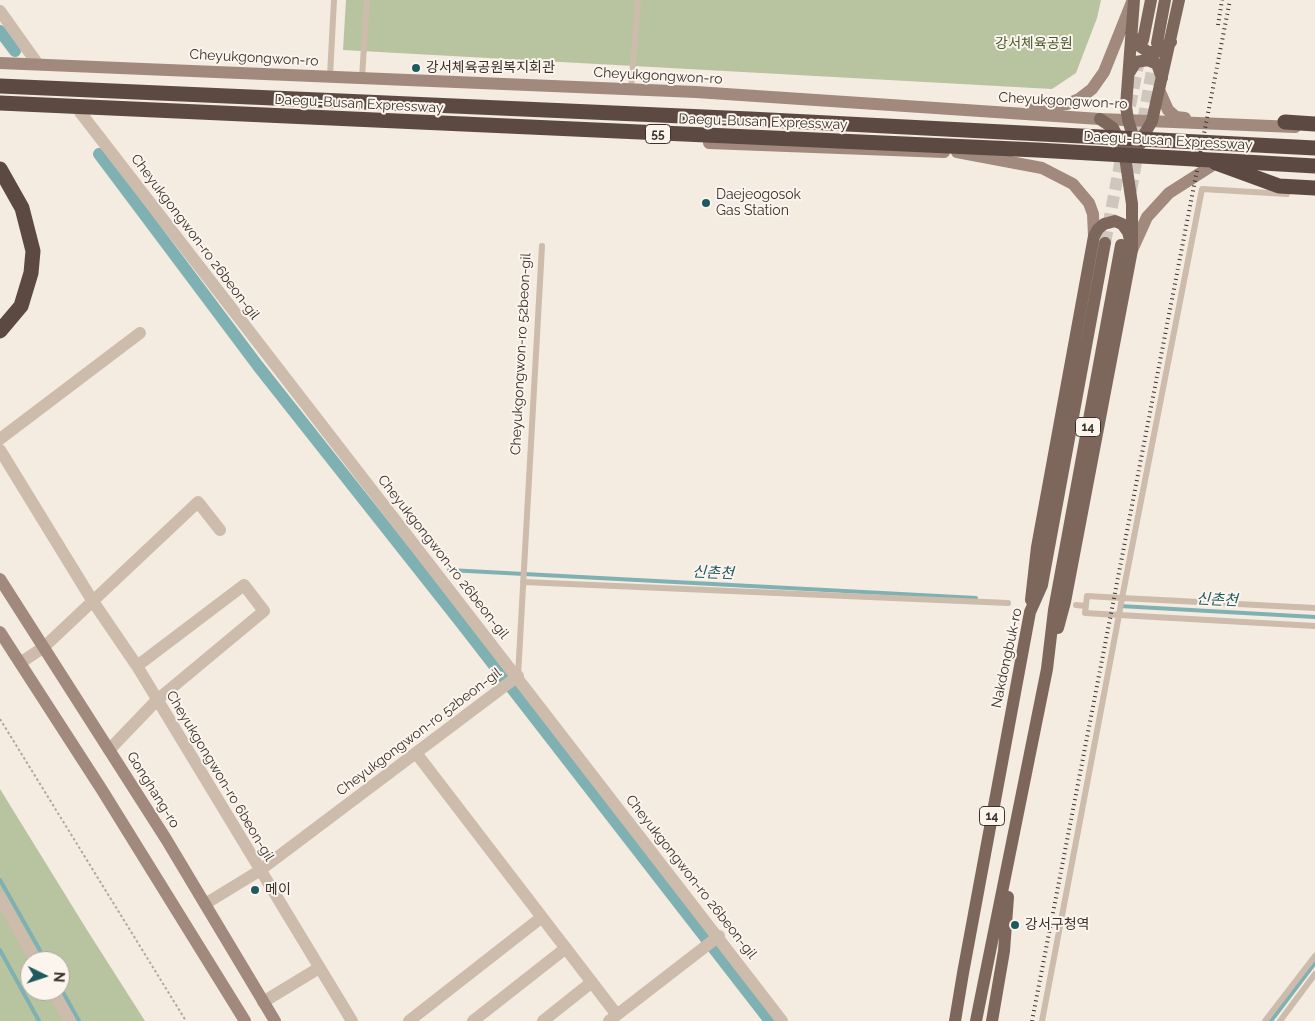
<!DOCTYPE html>
<meta charset="utf-8">
<style>
body{margin:0}
#map{position:relative;width:1315px;height:1021px;overflow:hidden;background:#f4ebe1;font-family:Raleway,sans-serif}
canvas{display:block}
.north{position:absolute;left:20px;top:951px;width:50px;height:50px;box-sizing:border-box;background:#fbf5ee;border:1px solid #aea6a0;border-radius:50%;rotate:94deg;font-size:14px;font-weight:700;line-height:20px;text-align:center;color:#3b302b}
.north::after{content:'';display:block;margin:auto;width:18px;height:22px;background:#1f5a5e;clip-path:polygon(50% 0,100% 100%,50% 72%,0 100%)}
</style>
<div id="map">
<canvas width="1315" height="1021"></canvas>
<div class="north">N</div>
</div>
<script>
const g = document.querySelector('canvas').getContext('2d');
g.lineJoin = 'round';
function fillPath(path, color) { g.fillStyle = color; g.fill(path, 'evenodd'); }
const poly = rows => new Path2D(rows.map(r => 'M' + r).join(''));
function trace(path, color, width, dash) { g.strokeStyle = color; g.lineWidth = width; g.lineCap = dash ? 'butt' : 'round'; g.setLineDash(dash || []); g.stroke(path); }
function label(font, color, halo, rows, align = 'center') {
  g.font = font + ' Raleway,"Noto Sans KR",sans-serif'; g.lineWidth = 4; g.setLineDash([]); g.textBaseline = 'middle'; g.strokeStyle = halo; g.fillStyle = color; for (const [text, x, y, turn = 0] of rows) {
    g.save(); g.translate(x, y); g.rotate((+turn || 0) * Math.PI / 180); g.textAlign = isNaN(turn) ? turn : align; if (halo) g.strokeText(text, 0, 0); g.fillText(text, 0, 0); g.restore();
  }
}
fillPath(poly([
 [346,0,1101,0,1097,18,1076,73,1052,89,343,50],
 [0,789,87,930,145,1021,0,1021],
 [30,961,60,961,60,991,30,991]
]), '#b8c4a0');
trace(poly([
 [419,569,427,569],
 [449,570,976,598],
 [1120,606,1315,617],
 [0,880,46,961],
 [0,950,39,1021],
 [60,987,79,1021],
 [1271,1021,1315,963]
]), '#7fb0b2', 4);
trace(poly([
 [0,31,15,51],
 [99,154,258,366,462,624,770,1021]
]), '#7fb0b2', 12);
trace(poly([
 [1130,106,1143,40],
 [1131,191,1155,53],
 [1105,243,1123,148]
]), '#cfc6bd', 12, [12, 6]);
trace(poly([
 [0,719,186,1021]
]), '#b9a596', 2, [2.5, 2.5]);
trace(poly([
 [330,76,334,0],
 [362,78,367,0],
 [631,90,638,0],
 [1287,194,1202,189,1122,598,1315,608],
 [523,582,1008,603],
 [1076,605,1086,606],
 [518,676,542,246],
 [1042,1021,1119,615,1122,598,1087,596,1085,613,1119,615,1315,626],
 [1265,1021,1315,956],
 [1280,1021,1315,974]
]), '#cdbbac', 6);
trace(poly([
 [0,11,37,63],
 [80,112,782,1021],
 [0,439,140,333],
 [0,450,92,600,137,666,352,1021],
 [20,663,44,647,198,502,220,530],
 [109,750,157,700,264,611,244,585,137,666],
 [416,753,617,1015],
 [0,897,36,961],
 [205,904,259,871,518,676],
 [53,991,70,1021],
 [263,1002,319,968],
 [409,1021,542,917],
 [473,1021,566,948],
 [543,1021,592,982],
 [609,1021,719,936]
]), '#cdbbac', 12);
trace(poly([
 [0,63,696,92,1100,119,1295,127],
 [1160,92,1168,110,1176,117,1185,118],
 [1035,107,1067,104,1079,99,1092,89,1104,72,1132,2],
 [709,143,944,152],
 [957,152,1042,168,1073,184,1089,203,1093,214,1094,236],
 [1132,250,1147,217,1169,193,1216,163],
 [0,579,166,839,275,1021],
 [0,632,102,790,245,1021]
]), '#a18a7d', 12);
trace(poly([
 [1134,0,1126,106,1128,120,1133,136,1140,144],
 [1131,33,1137,44,1148,52,1157,52,1171,42],
 [1143,40,1151,0],
 [1157,43,1165,0],
 [1129,73,1136,62,1148,60,1157,64,1162,78],
 [1134,144,1145,133,1152,121,1179,0],
 [1031,600,1037,547,1094,236,1098,229,1104,224,1115,221,1122,224,1128,232,1130,240],
 [1058,628,1065,602,1132,250,1132,204,1124,150,1113,128,1100,119],
 [955,1021,963,973,1030,612,1042,585,1105,243],
 [976,1021,1047,669,1054,610,1121,245],
 [992,1021,1004,951,1008,897]
]), '#7d675c', 12);
trace(poly([
 [1285,122,1315,124],
 [1216,163,1279,186,1315,188],
 [0,169,22,208,33,251,31,273,21,306,0,331]
]), '#5c4a42', 15);
trace(poly([
 [1218,25,1222,0],
 [1032,1021,1230,0]
]), '#3b302b', 4, [1, 4]);
trace(poly([
 [0,86,750,119,1315,148],
 [0,103,1037,150,1315,166]
]), '#5c4a42', 15);
for (const [x, y, r, color] of [
 [416,68,5,"#1f5a5e"],
 [706,203,5,"#1f5a5e"],
 [255,890,5,"#1f5a5e"],
 [1015,925,5,"#1f5a5e"]
]) { const dot = new Path2D(); dot.arc(x, y, r, 0, 2 * Math.PI); g.fillStyle = color; g.fill(dot); trace(dot, '#fbf5ee', 2); }
for (const [x, y, w] of [
 [658,134,25],
 [1088,427,25],
 [992,816,25]
]) { const box = new Path2D(); box.roundRect(x - w / 2, y - 9.5, w, 19, 4); g.fillStyle = '#fbf5ee'; g.fill(box); trace(box, '#3b302b', 1); }
label('bold 12px', '#3b302b', null, [
 ["55",658,134],
 ["14",1088,427],
 ["14",992,816]
]);
label('14px', '#4a5a2e', '#fbf5ee', [
 ["강서체육공원",1034,44]
]);
label('14px', '#3b302b', '#fbf5ee', [
 ["Cheyukgongwon-ro",254,58,3],
 ["Cheyukgongwon-ro",658,76,3],
 ["Cheyukgongwon-ro",1063,101,3],
 ["Daegu-Busan Expressway",359,104,3],
 ["Daegu-Busan Expressway",763,122,2],
 ["Daegu-Busan Expressway",1168,141,3],
 ["Cheyukgongwon-ro 26beon-gil",195,237,53],
 ["Cheyukgongwon-ro 52beon-gil",521,354,-87],
 ["Cheyukgongwon-ro 26beon-gil",443,557,52],
 ["Nakdongbuk-ro",1007,658,-78],
 ["Cheyukgongwon-ro 52beon-gil",419,732,-37],
 ["Cheyukgongwon-ro 6beon-gil",220,776,59],
 ["Gonghang-ro",153,790,58],
 ["Cheyukgongwon-ro 26beon-gil",691,877,52]
]);
label('14px', '#3b302b', '#fbf5ee', [
 ["강서체육공원복지회관",426,68],
 ["Daejeogosok",716,195],
 ["Gas Station",716,211],
 ["메이",265,890],
 ["강서구청역",1025,925]
], 'left');
label('italic 15px', '#1f5a5e', '#fbf5ee', [
 ["신촌천",713,573,3],
 ["신촌천",1217,600,3]
]);
</script>
